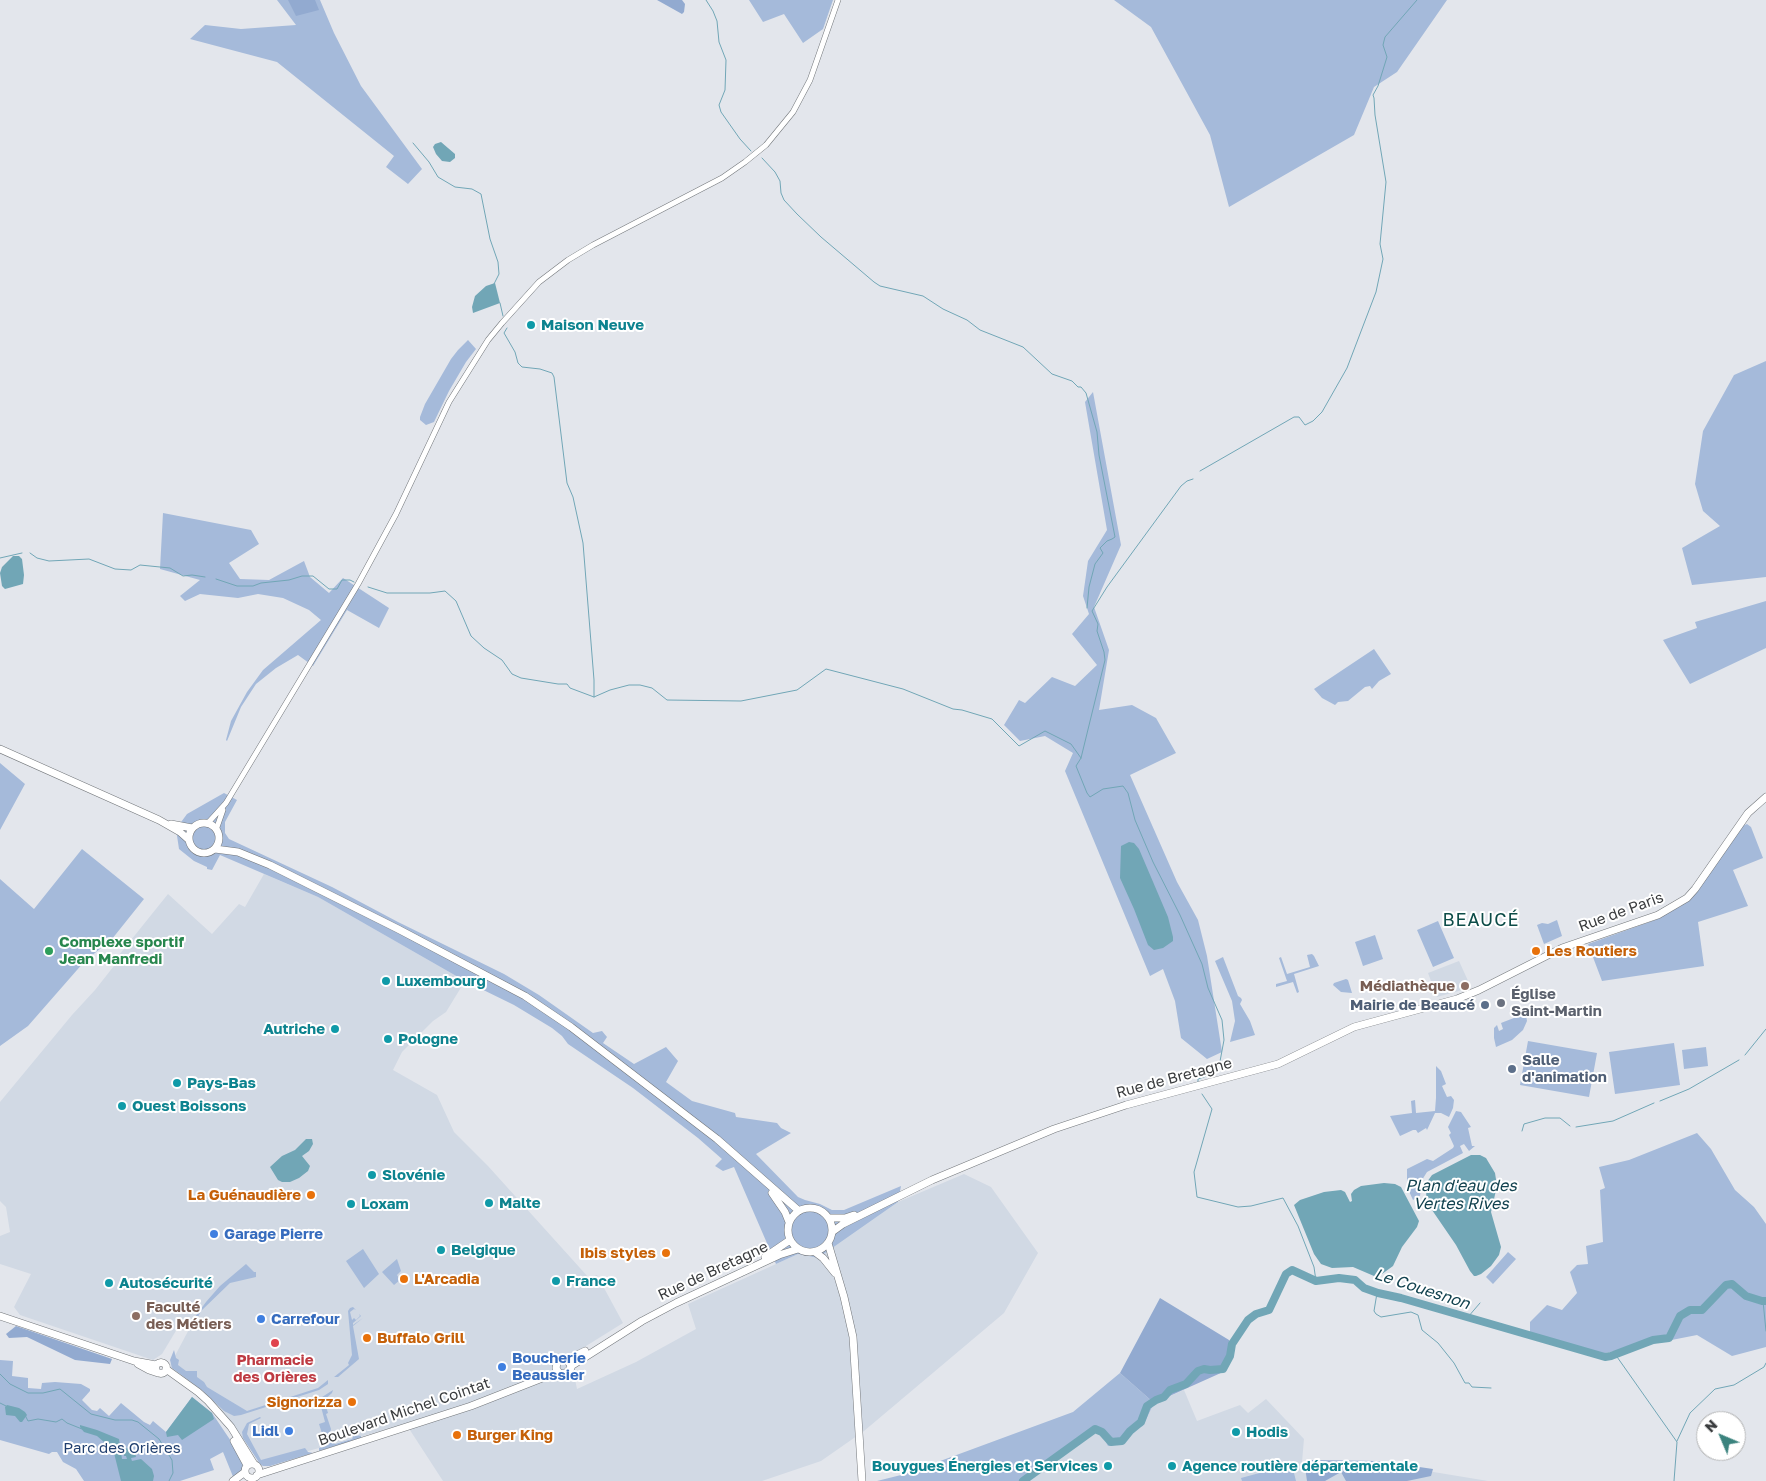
<!DOCTYPE html>
<meta charset="utf-8">
<style>
body{margin:0}
#map{position:relative;width:1766px;height:1481px;overflow:hidden;background:#e3e6ec;font-family:"Golos Text",sans-serif}
canvas{display:block}
.north{position:absolute;left:1696px;top:1411px;width:50px;height:50px;box-sizing:border-box;background:#fff;border:1px solid #b0b1b2;border-radius:50%;rotate:315deg;font-size:14px;font-weight:700;line-height:20px;text-align:center;color:#3a3c3e}
.north::after{content:'';display:block;margin:auto;width:18px;height:22px;background:#3b837e;clip-path:polygon(50% 0,100% 100%,50% 72%,0 100%)}
</style>
<div id="map">
<canvas width="1766" height="1481"></canvas>
<div class="north">N</div>
</div>
<script>
const g = document.querySelector('canvas').getContext('2d');
g.lineJoin = 'round';
function fillPath(path, color) { g.fillStyle = color; g.fill(path, 'evenodd'); }
const poly = rows => new Path2D(rows.map(r => 'M' + r).join(''));
function trace(path, color, width, dash) { g.strokeStyle = color; g.lineWidth = width; g.lineCap = dash ? 'butt' : 'round'; g.setLineDash(dash || []); g.stroke(path); }
function label(font, color, halo, rows, align = 'center') {
  g.font = font + ' "Golos Text",sans-serif'; g.lineWidth = 4; g.setLineDash([]); g.textBaseline = 'middle'; g.strokeStyle = halo; g.fillStyle = color; for (const [text, x, y, turn = 0] of rows) {
    g.save(); g.translate(x, y); g.rotate((+turn || 0) * Math.PI / 180); g.textAlign = isNaN(turn) ? turn : align; if (halo) g.strokeText(text, 0, 0); g.fillText(text, 0, 0); g.restore();
  }
}
fillPath(poly([
 [264,874,318,897,465,981,446,1012,433,1021,402,1052,393,1070,437,1095,454,1132,488,1166,589,1278,597,1275,623,1323,570,1356,577,1389,636,1362,696,1329,688,1304,798,1254,818,1258,898,1202,964,1174,991,1187,1038,1253,1004,1313,864,1431,821,1461,762,1481,443,1481,406,1424,261,1464,231,1423,183,1378,182,1375,169,1367,194,1320,179,1320,180,1324,162,1354,153,1360,20,1315,14,1307,31,1274,0,1264,0,1236,10,1232,6,1207,0,1201,0,1102,72,1015,95,990,121,957,119,955,168,894,212,934,239,904,245,907],
 [1459,961,1469,983,1460,985,1462,990,1437,997,1428,973],
 [1184,1390,1197,1421,1240,1405,1248,1413,1266,1399,1304,1439,1302,1462,1379,1463,1488,1481,1028,1481,1076,1439,1084,1439,1093,1430,1098,1429,1130,1431,1143,1426,1154,1403]
]), '#d1d9e4');
fillPath(poly([
 [277,0,320,0,334,33,361,86,422,169,408,184,386,167,394,156,277,62,190,39,205,25,241,29,296,25],
 [749,0,833,0,823,29,803,43,784,14,763,22],
 [1114,0,1447,0,1397,72,1374,87,1354,135,1229,207,1210,135,1151,27],
 [468,340,476,349,466,362,449,391,434,422,426,425,420,420,420,417,425,404,451,359,458,350],
 [1766,361,1766,577,1692,585,1682,548,1720,526,1703,511,1695,484,1703,431,1734,375],
 [1093,392,1121,545,1094,607,1109,650,1099,710,1132,705,1156,718,1176,753,1130,775,1177,882,1198,920,1207,956,1222,1052,1207,1059,1181,1038,1175,1001,1163,969,1150,976,1065,771,1073,753,1045,736,1020,741,1004,725,1019,700,1025,703,1052,677,1075,686,1097,665,1072,634,1089,614,1083,596,1088,561,1107,530,1085,402],
 [163,513,251,530,259,544,229,563,240,579,269,580,304,561,310,577,329,593,343,578,389,608,379,628,347,610,313,666,298,655,276,668,256,684,241,707,227,741,226,740,231,721,247,692,263,670,321,620,309,610,283,598,258,594,238,598,200,594,185,601,180,596,200,580,160,569],
 [1766,601,1766,648,1690,684,1663,640,1697,628,1695,622],
 [1374,649,1391,674,1379,681,1372,689,1370,686,1365,687,1348,701,1338,702,1335,705,1322,698,1314,689],
 [0,763,25,784,0,830],
 [224,793,237,800,225,822,225,833,229,839,332,887,398,922,504,974,539,995,593,1033,602,1031,607,1037,603,1043,634,1064,666,1047,678,1061,666,1082,692,1101,735,1113,736,1117,777,1123,781,1128,791,1133,756,1154,798,1197,805,1200,820,1204,832,1210,844,1210,901,1186,898,1202,818,1258,798,1254,776,1264,734,1167,723,1171,715,1166,722,1159,698,1138,633,1088,568,1044,562,1036,552,1028,514,1005,465,981,318,897,220,855,212,870,207,869,207,867,194,861,179,849,176,829,187,814],
 [1747,824,1751,827,1763,858,1733,870,1748,906,1698,922,1704,966,1602,981,1588,944,1655,920,1681,906,1699,889,1742,826],
 [82,849,144,899,112,939,84,962,28,1026,0,1046,0,879,34,909],
 [1557,920,1562,936,1544,944,1537,925,1542,923,1548,924],
 [1438,921,1454,958,1433,967,1417,930],
 [1375,935,1383,959,1363,966,1355,942],
 [1312,954,1314,956,1319,966,1294,974,1299,992,1297,993,1293,982,1276,987,1276,984,1287,981,1279,958,1281,957,1287,974,1310,967,1307,955],
 [1223,957,1238,996,1241,998,1242,1000,1240,1004,1250,1021,1255,1035,1230,1042,1235,1021,1232,1001,1215,961],
 [1346,979,1348,980,1352,993,1341,992,1333,985,1334,983],
 [1524,1014,1526,1015,1527,1021,1523,1030,1512,1040,1496,1047,1494,1038,1494,1028,1497,1025,1499,1031,1503,1029,1501,1023],
 [1528,1041,1597,1053,1589,1097,1520,1085],
 [1674,1043,1680,1085,1615,1094,1609,1052],
 [1706,1047,1708,1066,1684,1069,1682,1050],
 [1436,1066,1441,1071,1446,1084,1442,1086,1447,1097,1451,1096,1454,1100,1453,1108,1449,1117,1441,1113,1435,1113,1427,1130,1426,1128,1418,1133,1416,1130,1413,1130,1400,1136,1390,1116,1412,1113,1411,1101,1415,1100,1416,1113,1435,1111,1436,1098],
 [1456,1111,1461,1112,1471,1127,1468,1128,1472,1146,1475,1146,1469,1151,1464,1144,1460,1146,1463,1153,1427,1172,1422,1180,1420,1196,1413,1200,1407,1187,1407,1169,1427,1159,1433,1161,1453,1148,1454,1146,1449,1135,1451,1133,1448,1127],
 [1697,1133,1711,1149,1735,1190,1754,1207,1766,1224,1766,1347,1732,1356,1697,1335,1595,1355,1530,1333,1530,1322,1547,1305,1562,1310,1577,1293,1570,1272,1577,1265,1588,1264,1586,1246,1603,1242,1600,1190,1605,1188,1599,1167,1629,1160],
 [363,1249,379,1274,364,1288,346,1261],
 [1508,1252,1516,1259,1493,1284,1486,1277],
 [397,1259,401,1271,397,1275,400,1280,394,1285,382,1272],
 [246,1264,254,1272,256,1272,256,1277,230,1283,201,1311,195,1323,192,1321,206,1302,220,1286],
 [353,1307,356,1310,354,1309,350,1312,352,1320,354,1318,356,1320,360,1316,359,1314,361,1316,353,1323,353,1325,363,1318,353,1326,359,1359,338,1377,334,1377,349,1365,348,1363,352,1355,348,1311,350,1308],
 [174,1350,176,1358,179,1360,178,1365,186,1371,197,1371,197,1377,204,1382,207,1387,247,1411,318,1388,328,1380,328,1384,319,1390,241,1415,234,1416,224,1411,203,1391,172,1368,170,1360],
 [0,1360,13,1361,12,1376,28,1378,28,1388,41,1389,42,1383,55,1382,81,1384,90,1389,90,1391,82,1400,92,1410,97,1411,100,1408,109,1416,121,1403,144,1422,150,1425,153,1421,166,1432,192,1397,212,1413,239,1453,243,1462,242,1471,234,1479,223,1452,210,1459,214,1470,180,1481,84,1481,76,1469,63,1462,57,1452,52,1452,49,1454,0,1440],
 [1120,1373,1154,1403,1143,1426,1130,1431,1124,1443,1108,1446,1099,1429,1093,1430,1084,1439,1076,1439,1028,1481,877,1481,905,1474,1073,1412],
 [333,1390,332,1393,324,1400,328,1413,326,1414,331,1429,329,1438,332,1442,335,1444,352,1439,354,1435,361,1436,361,1438,319,1451,319,1448,326,1446,319,1424,325,1422,319,1399],
 [260,1417,261,1418,249,1424,247,1434,261,1460,305,1448,308,1452,313,1453,270,1466,263,1466,260,1464,243,1438,242,1432,247,1423],
 [1289,1465,1293,1469,1296,1481,1242,1481,1241,1478]
]), '#a5bada');
fillPath(poly([
 [288,0,315,0,319,10,296,16],
 [657,0,682,0,685,4,684,12,682,14],
 [1160,1298,1229,1340,1235,1350,1223,1372,1154,1403,1120,1373],
 [16,1326,112,1359,110,1364,75,1360,27,1337,9,1338,6,1334],
 [1310,1460,1378,1461,1433,1469,1431,1476,1407,1481,1346,1481,1341,1472,1325,1481,1307,1481,1305,1467]
]), '#92aad0');
fillPath(poly([
 [441,142,455,154,455,158,450,162,442,161,436,154,433,147,435,144],
 [495,283,500,303,473,313,472,307,475,296,486,286],
 [13,556,19,556,22,559,24,575,23,584,5,589,2,586,0,573,2,567],
 [1129,842,1134,843,1139,849,1168,917,1173,937,1173,941,1163,948,1154,950,1148,945,1134,909,1120,878,1121,846],
 [306,1139,312,1139,313,1144,309,1151,302,1156,310,1166,308,1171,299,1178,290,1182,282,1182,278,1180,270,1167,282,1156,295,1150],
 [1471,1155,1480,1155,1486,1158,1495,1173,1497,1186,1491,1212,1501,1247,1499,1255,1491,1266,1481,1274,1476,1276,1474,1276,1470,1271,1456,1245,1432,1210,1426,1198,1427,1182,1432,1175],
 [1384,1183,1395,1184,1401,1187,1419,1221,1417,1227,1402,1247,1393,1266,1382,1274,1374,1276,1353,1267,1332,1268,1321,1264,1314,1254,1294,1205,1300,1200,1324,1192,1341,1190,1345,1192,1350,1202,1352,1201,1351,1194,1354,1190,1361,1186],
 [192,1397,212,1413,214,1419,182,1440,178,1435,167,1437,166,1432],
 [7,1405,19,1408,25,1412,27,1415,22,1422,20,1422,15,1416,6,1415,5,1407],
 [80,1425,97,1430,119,1439,122,1459,127,1459,126,1456,124,1456,124,1449,129,1448,135,1453,136,1457,131,1458,132,1461,141,1459,152,1469,154,1476,153,1481,121,1481,114,1453,111,1448,97,1436,84,1432,80,1427]
]), '#71a6b6');
trace(poly([
 [706,0,713,11,717,21,719,42,726,60,725,90,719,105,721,112,740,139,751,151],
 [413,143,429,162,438,177,455,187,472,189,481,194,490,239,498,262,499,274,494,284],
 [762,158,775,172,780,181,781,193,784,200,797,214,821,237,874,282,880,286,923,296,943,309,967,320,980,330,1023,347,1052,374,1072,381,1078,387,1081,387,1086,393,1097,432,1099,455,1115,537,1112,539,1107,541,1100,548,1103,553,1095,564,1089,587,1087,608],
 [500,303,503,316],
 [507,328,504,333,515,352,518,363,522,367,540,369,552,373,554,377,567,483,573,497,583,543,594,680,594,697],
 [1200,471,1294,417,1299,417,1305,425,1313,421,1322,412,1347,368,1376,292,1383,259,1380,244,1386,182,1375,115,1374,98,1373,95,1378,86,1387,57,1383,45,1385,37,1417,0],
 [1193,479,1187,481,1181,486,1107,587,1092,611,1098,624,1097,631,1104,652,1105,660,1081,758,1076,766,1087,793,1090,797,1103,789,1123,786,1128,793,1135,820,1153,862,1180,915,1202,964,1208,988,1222,1020,1224,1040,1218,1072,1198,1079,1198,1082],
 [30,553,37,558,49,561,89,559,115,569,131,570,140,565,170,568,183,576,192,575,205,577],
 [0,558,22,553],
 [216,579,237,586,253,586,261,583,289,580,302,576,313,576,329,589,337,589,342,580,350,580,354,582],
 [368,587,387,593,430,593,445,591,456,601,471,636,484,648,502,660,512,674,521,678,558,684,567,684,570,688,594,697,610,690,629,685,640,685,652,688,667,700,741,701,797,690,826,669,903,689,953,709,962,710,992,719,1019,746,1045,731,1071,744,1081,758],
 [1745,1055,1766,1029],
 [1202,1094,1212,1109,1194,1172,1197,1197,1238,1207,1251,1206,1283,1198,1298,1226,1314,1267,1316,1281],
 [1660,1101,1689,1089,1739,1060],
 [1576,1127,1613,1121,1654,1103],
 [1522,1131,1524,1124,1545,1118,1560,1118,1570,1126],
 [1377,1293,1374,1311,1376,1314,1381,1317,1411,1312,1418,1315,1422,1330,1438,1343,1454,1363,1465,1383,1469,1383,1472,1387,1491,1388],
 [1763,1301,1766,1331],
 [1468,1317,1480,1303],
 [1615,1354,1677,1442,1674,1481],
 [0,1374,10,1384,28,1393,43,1393,60,1389,91,1414,115,1420,132,1420,138,1422,159,1439,172,1460,173,1473,169,1481],
 [0,1403,6,1406],
 [25,1415,28,1421,38,1419,56,1422,62,1419,67,1423,82,1429],
 [1677,1441,1690,1413,1715,1389,1734,1385,1764,1367,1766,1363]
]), '#71a6b6', 1);
trace(poly([
 [1023,1481,1095,1429,1102,1432,1111,1442,1122,1441,1130,1431,1141,1422,1147,1406,1156,1400,1164,1397,1170,1390,1186,1384,1198,1371,1204,1369,1210,1370,1223,1369,1230,1356,1232,1344,1248,1320,1256,1314,1269,1310,1286,1274,1292,1270,1316,1281,1339,1278,1355,1280,1364,1288,1378,1293,1401,1298,1605,1357,1611,1356,1653,1340,1669,1338,1680,1316,1690,1310,1702,1310,1726,1285,1732,1284,1746,1296,1762,1301,1766,1301]
]), '#71a6b6', 8);
const minor = poly([
 [207,824,226,803,358,584,396,514,449,402,488,340,502,323,539,282,568,260,593,245,722,178,745,162,766,145,793,112,810,80,838,0],
 [216,830,223,810]
]);
const major = poly([
 [0,749,159,820,180,832,189,840],
 '189 838a15 15 0 1 1 30 0a15 15 0 1 1-30 0Z',
 [171,824,192,828],
 [215,849,238,852,270,865,398,929,525,996,571,1027,717,1139,799,1211],
 [772,1193,785,1212,789,1222],
 '788 1230a22 22 0 1 1 44 0a22 22 0 1 1-44 0Z',
 [829,1218,845,1218,854,1215],
 [832,1232,843,1224,932,1180,1054,1129,1126,1105,1278,1064,1354,1027,1457,999,1479,990,1562,948,1658,915,1687,898,1695,889,1748,813,1766,797],
 [828,1243,844,1297,853,1337,862,1481],
 [815,1252,823,1258,835,1273],
 [765,1257,790,1240],
 [0,1316,134,1361,156,1365],
 [567,1360,585,1351],
 '155.5 1368a5.5 5.5 0 1 1 11 0a5.5 5.5 0 1 1-11 0Z',
 [138,1364,149,1370,158,1373],
 [571,1366,642,1321,676,1303,779,1255,798,1249],
 [166,1369,198,1392,208,1401,231,1427,254,1464],
 [234,1441,247,1465],
 '245 1471a7 7 0 1 1 14 0a7 7 0 1 1-14 0Z',
 [257,1475,471,1406,545,1377,559,1373,565,1374,571,1368,570,1364,567,1360,561,1359,557,1363,556,1368,559,1373],
 [233,1481,245,1472]
]);
trace(minor, '#73777b', 6);
trace(major, '#73777b', 8);
trace(minor, '#fff', 5);
trace(major, '#fff', 7);
for (const [x, y, r, color] of [
 [531,325,5,"#0f9aa8"],
 [49,951,5,"#2e9e5b"],
 [1536,951,5,"#e8710a"],
 [386,981,5,"#0f9aa8"],
 [1465,986,5,"#8d6e63"],
 [1501,1003,5,"#6b7280"],
 [1485,1005,5,"#5c6f8a"],
 [335,1029,5,"#0f9aa8"],
 [388,1039,5,"#0f9aa8"],
 [1512,1069,5,"#5c6f8a"],
 [177,1083,5,"#0f9aa8"],
 [122,1106,5,"#0f9aa8"],
 [372,1175,5,"#0f9aa8"],
 [311,1195,5,"#e8710a"],
 [489,1203,5,"#0f9aa8"],
 [351,1204,5,"#0f9aa8"],
 [214,1234,5,"#3f7fe0"],
 [441,1250,5,"#0f9aa8"],
 [666,1253,5,"#e8710a"],
 [404,1279,5,"#e8710a"],
 [556,1281,5,"#0f9aa8"],
 [109,1283,5,"#0f9aa8"],
 [136,1316,5,"#8d6e63"],
 [261,1319,5,"#3f7fe0"],
 [367,1338,5,"#e8710a"],
 [275,1343,5,"#e0444e"],
 [502,1367,5,"#3f7fe0"],
 [352,1402,5,"#e8710a"],
 [289,1431,5,"#3f7fe0"],
 [1236,1432,5,"#0f9aa8"],
 [457,1435,5,"#e8710a"],
 [1108,1466,5,"#0f9aa8"],
 [1172,1466,5,"#0f9aa8"]
]) { const dot = new Path2D(); dot.arc(x, y, r, 0, 2 * Math.PI); g.fillStyle = color; g.fill(dot); trace(dot, '#fff', 2); }
label('bold 15px', '#0d838f', '#fff', [
 ["Maison Neuve",541,325],
 ["Luxembourg",396,981],
 ["Autriche",325,1029,"right"],
 ["Pologne",398,1039],
 ["Pays-Bas",187,1083],
 ["Ouest Boissons",132,1106],
 ["Slovénie",382,1175],
 ["Malte",499,1203],
 ["Loxam",361,1204],
 ["Belgique",451,1250],
 ["France",566,1281],
 ["Autosécurité",119,1283],
 ["Hodis",1246,1432],
 ["Bouygues Énergies et Services",1098,1466,"right"],
 ["Agence routière départementale",1182,1466]
], 'left');
label('15px', '#3a3c3e', '#fff', [
 ["Rue de Paris",1621,912,-20],
 ["Rue de Bretagne",1174,1078,-15],
 ["Rue de Bretagne",713,1271,-25],
 ["Boulevard Michel Cointat",404,1412,-19]
]);
label('bold 15px', '#27864d', '#fff', [
 ["Complexe sportif",59,942],
 ["Jean Manfredi",59,959]
], 'left');
label('bold 15px', '#c56008', '#fff', [
 ["Les Routiers",1546,951],
 ["La Guénaudière",301,1195,"right"],
 ["Ibis styles",656,1253,"right"],
 ["L'Arcadia",414,1279],
 ["Buffalo Grill",377,1338],
 ["Signorizza",342,1402,"right"],
 ["Burger King",467,1435]
], 'left');
label('bold 15px', '#785e54', '#fff', [
 ["Médiathèque",1455,986],
 ["Faculté",146,1307,"left"],
 ["des Métiers",146,1324,"left"]
], 'right');
label('bold 15px', '#5b616d', '#fff', [
 ["Église",1511,994],
 ["Saint-Martin",1511,1011]
], 'left');
label('bold 15px', '#4e5e75', '#fff', [
 ["Mairie de Beaucé",1475,1005],
 ["Salle",1522,1060,"left"],
 ["d'animation",1522,1077,"left"]
], 'right');
label('bold 15px', '#366cbe', '#fff', [
 ["Garage Pierre",224,1234],
 ["Carrefour",271,1319],
 ["Boucherie",512,1358],
 ["Beaussier",512,1375],
 ["Lidl",279,1431,"right"]
], 'left');
label('bold 15px', '#be3a42', '#fff', [
 ["Pharmacie",275,1360],
 ["des Orières",275,1377]
]);
label('15px', '#203f6f', '#fff', [
 ["Parc des Orières",122,1448]
]);
label('italic 16px', '#12424f', '#fff', [
 ["Plan d'eau des",1461,1186],
 ["Vertes Rives",1461,1204],
 ["Le Couesnon",1422,1289,18]
]);
g.letterSpacing = '1px';
label('18px', '#0d4c48', '#fff', [
 ["BEAUCÉ",1481,920]
]);
g.letterSpacing = '0px';
</script>
